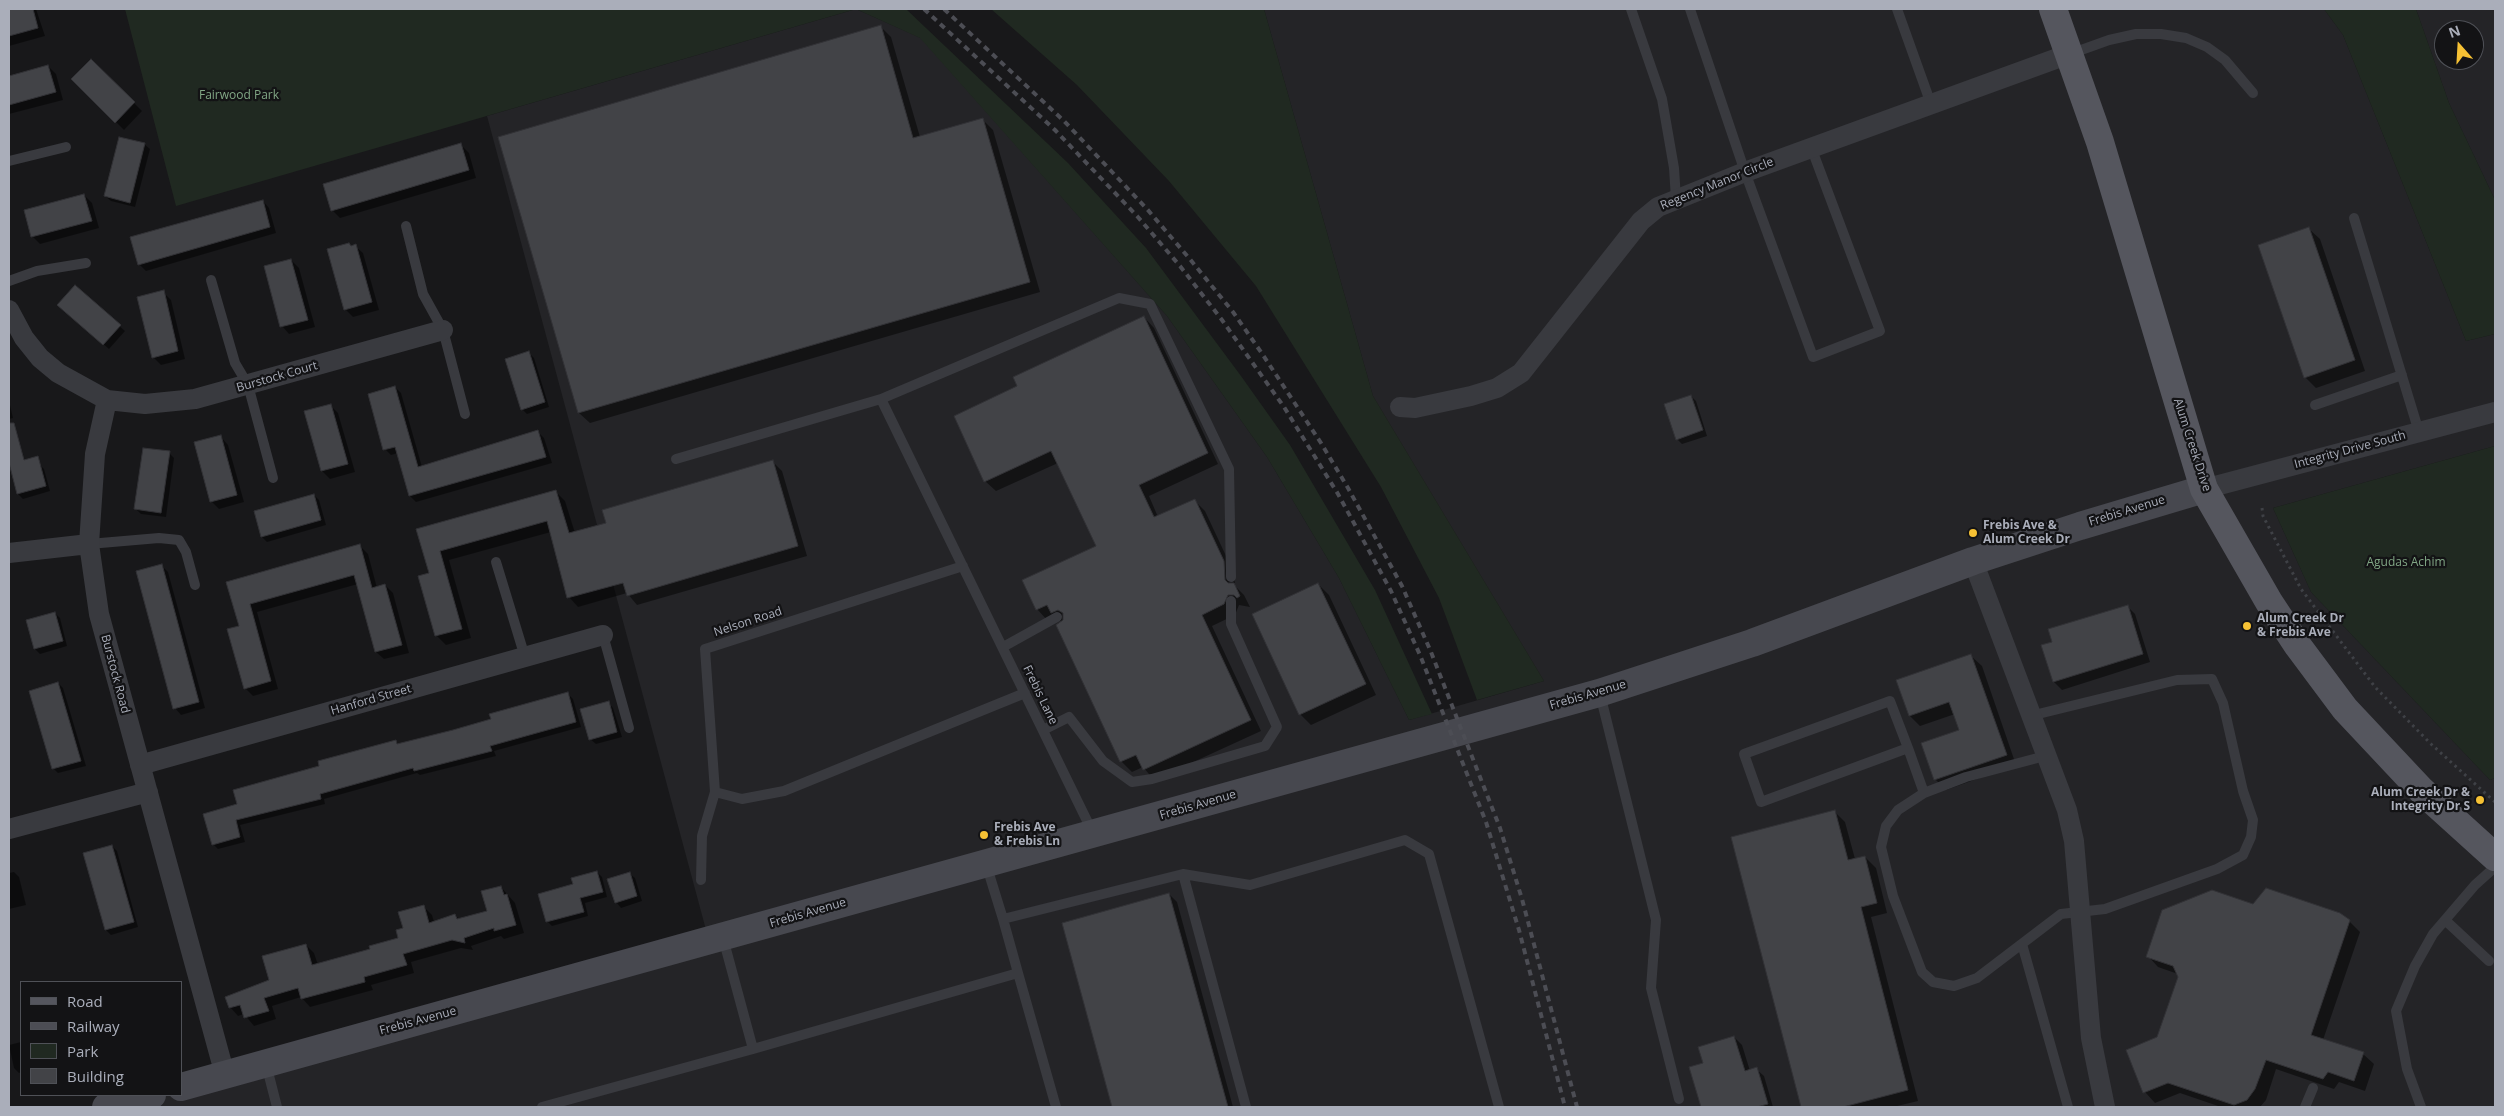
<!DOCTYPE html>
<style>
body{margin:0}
#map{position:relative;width:2504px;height:1116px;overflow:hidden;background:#18181a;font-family:"Open Sans",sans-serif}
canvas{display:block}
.frame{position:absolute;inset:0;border:10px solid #aaaeba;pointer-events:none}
.legend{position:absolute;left:20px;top:981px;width:162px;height:115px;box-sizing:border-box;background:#131315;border:1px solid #4f5157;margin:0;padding:6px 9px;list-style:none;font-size:15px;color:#aaaeba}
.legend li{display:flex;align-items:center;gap:10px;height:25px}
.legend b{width:25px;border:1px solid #4f5157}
.north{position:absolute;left:2434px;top:20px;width:50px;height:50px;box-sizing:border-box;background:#131315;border:1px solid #4f5157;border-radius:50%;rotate:341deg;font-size:14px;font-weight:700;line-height:20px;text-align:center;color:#aaaeba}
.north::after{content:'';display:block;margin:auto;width:18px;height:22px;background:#f6c134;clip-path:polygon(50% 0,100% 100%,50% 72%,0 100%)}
</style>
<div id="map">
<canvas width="2504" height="1116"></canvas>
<div class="frame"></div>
<ul class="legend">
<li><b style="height:6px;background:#55565e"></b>Road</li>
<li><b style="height:6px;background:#4c4d54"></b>Railway</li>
<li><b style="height:14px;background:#202921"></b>Park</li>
<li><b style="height:14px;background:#424347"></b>Building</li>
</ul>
<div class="north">N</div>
</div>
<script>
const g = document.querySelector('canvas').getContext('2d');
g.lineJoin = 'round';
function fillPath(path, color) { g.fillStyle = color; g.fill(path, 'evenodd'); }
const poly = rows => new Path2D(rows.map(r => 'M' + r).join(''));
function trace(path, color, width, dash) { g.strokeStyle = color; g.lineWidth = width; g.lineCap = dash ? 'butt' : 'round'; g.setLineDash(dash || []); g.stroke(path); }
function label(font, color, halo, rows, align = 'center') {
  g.font = font + ' "Open Sans",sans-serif'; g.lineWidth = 4.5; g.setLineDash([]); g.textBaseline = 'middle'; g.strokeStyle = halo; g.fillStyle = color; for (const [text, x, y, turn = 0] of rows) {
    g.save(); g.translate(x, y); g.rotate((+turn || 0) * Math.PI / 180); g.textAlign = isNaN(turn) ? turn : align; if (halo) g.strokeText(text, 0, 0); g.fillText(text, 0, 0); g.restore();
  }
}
fillPath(poly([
 [856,9,921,38,1167,316,1267,457,1339,578,1409,720,1544,681,1373,396,1264,9,2324,9,2343,35,2466,341,2495,334,2495,446,2273,508,2311,592,2490,780,2495,778,2495,1107,113,1107,158,1095,181,1095,709,941,487,116],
 [2416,9,2495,9,2495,200,2449,103],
 [2444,30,2474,30,2474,60,2444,60]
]), '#242427');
fillPath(poly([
 [125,9,906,9,1068,163,1146,248,1241,376,1290,445,1375,590,1432,714,1409,720,1339,578,1267,457,1167,316,920,38,856,9,176,206],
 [991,9,1264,9,1373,396,1544,681,1477,700,1439,598,1381,487,1256,286,1169,181,1077,85],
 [2324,9,2416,9,2449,103,2495,200,2495,334,2466,341,2343,35],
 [2495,446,2495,778,2490,780,2311,592,2273,508]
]), '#202921');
fillPath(poly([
 [9,9,36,9,45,36,9,46],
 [880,26,891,37,920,137,982,119,993,130,1040,292,590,423,579,413,499,137],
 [91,60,142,111,124,130,73,79],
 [48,66,56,74,63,100,9,114,9,77],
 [144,144,150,149,135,207,111,201,105,196],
 [461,145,469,153,476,178,340,218,332,210],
 [84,195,92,203,99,228,40,244,32,236],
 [263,201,269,208,276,233,146,271,139,264],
 [2309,229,2320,239,2365,371,2316,388,2305,377],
 [355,246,363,253,379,310,353,317,345,309],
 [291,260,299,268,315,327,289,334,282,326],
 [75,287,125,331,109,349,64,310],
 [163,292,171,300,185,359,161,365,153,357],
 [1144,317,1154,328,1218,464,1149,496,1158,517,1194,500,1205,511,1234,573,1235,586,1244,595,1250,607,1239,605,1235,615,1212,626,1261,731,1154,780,1143,767,1132,772,1121,761,1062,623,1056,616,1047,620,1037,609,1097,547,1058,463,996,491,985,481,1019,386],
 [529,353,534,358,549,407,527,414,522,409],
 [395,387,401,393,422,467,538,432,544,438,552,463,416,502,410,496,398,453,391,455,385,449],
 [1691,396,1696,401,1707,436,1682,444,1677,439],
 [9,401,13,418,9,419],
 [330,405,338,413,355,472,330,479,322,471],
 [221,437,228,445,244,502,219,509,211,501],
 [169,453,174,458,166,517,141,514,136,509],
 [773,462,782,471,807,556,637,605,627,593,578,607,569,597,551,532,449,560,471,638,446,645,436,635,430,574,418,530,556,492,565,501,575,533,607,524],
 [39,464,44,469,50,491,23,499,18,494,12,472],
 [314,495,319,500,326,525,267,542,262,537],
 [360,546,368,554,377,588,385,585,393,593,409,653,384,659,376,652,358,584,257,612,278,689,253,696,245,688,240,627,228,583],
 [162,566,168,572,205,708,181,715,175,708],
 [1318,584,1329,595,1376,695,1311,725,1300,714,1253,614],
 [2127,606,2135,614,2150,662,2062,690,2054,682,2053,642],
 [55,613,60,618,67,646,40,654,35,649,27,621],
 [1971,656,1982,666,2016,765,1946,790,1935,779,1961,731,1955,714,1920,726,1910,716],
 [58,683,63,688,86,766,58,773,53,768],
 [568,694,573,699,581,727,494,751,496,756,420,775,417,773,324,799,325,804,240,825,245,842,218,849,213,844,238,804,321,767,396,741,399,745,492,719],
 [608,702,613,708,622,737,596,744,590,739],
 [1835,812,1845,822,1855,859,1865,857,1876,868,1887,913,1871,917,1918,1101,1893,1107,1802,1107,1733,837],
 [112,846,117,851,138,927,111,935,106,930,85,853],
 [14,872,19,877,26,905,9,909,9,873],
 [597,872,602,877,607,897,585,903,588,916,552,926,547,921,574,885],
 [629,873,635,878,642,901,621,908,616,902],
 [501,887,515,903,524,933,504,939,501,936,471,946,473,950,461,948,411,962,414,973,371,985,373,990,310,1007,301,997,272,1006,276,1019,254,1026,244,1014,238,1016,230,1007,270,981,306,945,314,953,318,965,371,950,399,939,404,928,424,907,432,915,434,922,455,915,460,920,489,912],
 [1169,894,1177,902,1233,1107,1114,1107,1063,923],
 [2254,905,2349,921,2360,932,2323,1040,2363,1054,2374,1064,2365,1091,2339,1082,2334,1089,2276,1069,2266,1100,2260,1107,2221,1107,2180,1093,2155,1103,2145,1092,2158,1038,2179,977,2178,974,2158,967,2148,956],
 [1734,1037,1742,1045,1750,1071,1756,1069,1764,1076,1773,1107,1702,1107,1691,1068,1704,1064],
 [21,1042,21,1072,19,1073,14,1068,9,1045]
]), '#0007');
const building = poly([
 [9,9,33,9,38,28,9,36,9,9],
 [881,25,913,138,983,118,1030,282,578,413,498,137,881,25],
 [91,59,135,102,115,123,71,79,91,59],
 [48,65,56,92,9,105,9,76,48,65],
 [119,137,145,143,130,203,104,196,119,137],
 [461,143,469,170,331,211,323,184,461,143],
 [84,194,92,221,31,237,24,210,84,194],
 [263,200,270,227,138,265,130,237,263,200],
 [2309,227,2355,360,2304,378,2258,245,2309,227],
 [349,243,351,246,356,244,372,302,344,310,327,249,349,243],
 [291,259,308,320,280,327,264,266,291,259],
 [75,285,121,325,103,345,57,305,75,285],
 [164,290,178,351,152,358,137,297,164,290],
 [1144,316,1208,453,1139,485,1154,517,1195,499,1224,561,1225,580,1228,583,1234,583,1240,596,1237,598,1234,595,1228,595,1224,604,1202,615,1251,720,1143,770,1136,755,1120,762,1056,625,1063,620,1063,613,1058,610,1051,613,1047,605,1036,610,1022,580,1096,546,1051,451,984,482,954,416,1017,386,1013,377,1144,316],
 [529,351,545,402,521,410,505,359,529,351],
 [395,386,418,467,538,430,546,457,409,496,395,447,383,450,368,394,395,386],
 [1691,395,1703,430,1676,440,1664,404,1691,395],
 [331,404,348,464,321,471,304,411,331,404],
 [9,423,14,423,24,460,38,456,46,486,17,494,9,463,9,423],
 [221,435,237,495,210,502,194,442,221,435],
 [143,448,170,451,161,513,134,509,143,448],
 [773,460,798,546,627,596,623,583,567,598,547,521,440,551,462,629,435,636,418,576,429,573,416,529,556,490,569,533,606,523,602,510,773,460],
 [314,494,321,520,261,537,254,511,314,494],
 [360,544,372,588,385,584,402,645,375,652,354,575,250,604,271,681,244,689,227,629,239,626,226,582,360,544],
 [162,564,199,702,173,709,136,571,162,564],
 [1318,583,1366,684,1299,715,1252,614,1318,583],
 [2128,605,2143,654,2053,682,2041,645,2052,642,2048,629,2128,605],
 [55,612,63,641,34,649,26,620,55,612],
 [1971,654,2007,755,1934,780,1921,743,1959,730,1949,702,1909,716,1896,680,1971,654],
 [58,682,81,761,52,769,29,691,58,682],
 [568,692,576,722,490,746,492,751,414,771,413,768,320,794,321,799,236,820,240,837,212,845,203,814,237,804,233,790,319,766,318,761,396,740,397,744,453,730,491,719,489,714,568,692],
 [609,701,617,732,589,740,580,709,609,701],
 [1835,810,1848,860,1865,856,1877,903,1861,907,1908,1090,1843,1107,1801,1107,1731,837,1835,810],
 [112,845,134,922,105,930,83,853,112,845],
 [597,871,603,892,580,898,584,912,546,922,538,894,573,884,571,878,597,871],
 [630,872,637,896,615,903,607,879,630,872],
 [501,886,504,895,507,894,516,925,494,931,494,928,464,938,465,943,452,940,403,954,407,965,364,977,365,982,301,999,298,988,264,998,269,1011,244,1018,240,1005,229,1008,225,997,269,980,262,956,306,944,312,965,370,949,369,946,398,938,396,930,403,928,398,912,424,905,429,923,455,914,457,919,487,911,481,891,501,886],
 [2266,888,2340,913,2350,920,2311,1035,2364,1052,2354,1081,2328,1072,2323,1079,2266,1060,2255,1089,2247,1100,2234,1105,2168,1083,2143,1093,2126,1050,2157,1037,2178,977,2173,966,2146,957,2162,910,2212,890,2253,904,2266,888],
 [1169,893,1228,1107,1112,1107,1062,923,1169,893],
 [1734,1036,1745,1071,1757,1067,1768,1104,1757,1107,1701,1107,1689,1067,1703,1063,1698,1047,1734,1036]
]);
fillPath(building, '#424347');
trace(building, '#323236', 1);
trace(poly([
 [2262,508,2263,516,2301,589,2375,687,2431,744,2495,802]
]), '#3f4146', 3, [2.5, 4]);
trace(poly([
 [1631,9,1662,99,1674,168,1676,199],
 [1690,9,1745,172,1813,357,1880,331,1811,147],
 [1897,9,1931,104],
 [2070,54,2109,40,2136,34,2161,34,2186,38,2207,47,2225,60,2253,93],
 [9,161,66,147],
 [2354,218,2419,432],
 [406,226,423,294,443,330,465,414],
 [211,280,235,363,248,385,273,478],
 [9,281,37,271,86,263],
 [881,399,1119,298,1150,304,1229,469,1231,577],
 [2315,405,2402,375],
 [676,459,881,399,1093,833],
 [89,544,159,538,179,540,186,552,195,585],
 [496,562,525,657],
 [603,635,629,728],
 [1003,647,1057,617],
 [1600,694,1656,920,1651,988,1679,1099],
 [2030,716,2177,680,2212,679,2223,703,2243,791,2253,820,2251,837,2243,855,2217,869,2105,909,2061,914,1977,978,1954,986,1933,982,1922,972,1893,896,1881,847,1886,826,1898,810,1924,793,1966,777,2045,756],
 [1043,730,1069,717,1103,761,1132,782,1152,779,1265,746,1277,727,1231,624,1231,601],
 [1908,748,1761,802,1744,754,1890,701,1908,748,1924,793],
 [715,792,742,799,784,791,1025,693],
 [986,864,1003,919,1183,874,1250,885,1405,840,1429,854,1499,1107],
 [1183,874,1246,1107],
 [701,880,702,836,715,792,705,649,963,566],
 [2445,920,2489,961],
 [2022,944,2068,1107],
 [1018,973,1056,1107],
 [753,1049,1018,973,1003,919],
 [266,1064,277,1107],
 [542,1107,753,1049,723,938],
 [2305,1107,2313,1088],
 [2421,1107,2407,1069,2396,1011,2415,966,2433,934,2475,885,2495,867]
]), '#393a3f', 10);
trace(poly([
 [9,310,24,338,40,358,58,373,107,400,145,404,195,399,443,330],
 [107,400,95,454,89,544,99,614,225,1075],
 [1400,407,1415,408,1471,396,1497,388,1521,373,1641,221,1658,207,1745,172,2069,54],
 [2204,489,2495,412],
 [9,553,89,544],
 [1973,561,2067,810,2074,841,2091,1038,2105,1107],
 [140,765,603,635],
 [9,829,148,792]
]), '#393a3f', 20);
trace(poly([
 [181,1087,1599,693,1752,643,1973,561,2080,526,2204,489],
 [106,1107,152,1095]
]), '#47484f', 28);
trace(poly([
 [2053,9,2100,142,2204,489,2269,602,2298,646,2345,709,2422,791,2495,857]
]), '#55565e', 28);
trace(poly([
 [924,9,1055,130,1137,216,1180,266,1222,320,1284,407,1338,494,1391,591,1420,655,1486,822,1519,930,1565,1107],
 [944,9,1064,121,1147,209,1189,258,1233,312,1263,355,1321,443,1348,488,1402,586,1431,652,1500,828,1522,899,1577,1107]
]), '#4c4d54', 4, [6, 5]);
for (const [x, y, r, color] of [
 [1973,533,5,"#f6c134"],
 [2247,626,5,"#f6c134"],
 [2480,800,5,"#f6c134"],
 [984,835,5,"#f6c134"]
]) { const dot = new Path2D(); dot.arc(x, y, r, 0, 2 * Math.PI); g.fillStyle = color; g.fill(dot); trace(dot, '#131315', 2); }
label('12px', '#81a685', '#131315', [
 ["Fairwood Park",239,96],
 ["Agudas Achim",2406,563]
]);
label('12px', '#aaaeba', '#131315', [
 ["Regency Manor Circle",1717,184,-22],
 ["Burstock Court",277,377,-16],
 ["Alum Creek Drive",2192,445,72],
 ["Integrity Drive South",2350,450,-15],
 ["Frebis Avenue",2127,511,-17],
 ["Nelson Road",748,622,-18],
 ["Burstock Road",115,674,75],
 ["Frebis Lane",1040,695,64],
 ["Frebis Avenue",1588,695,-16],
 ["Hanford Street",371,700,-16],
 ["Frebis Avenue",1198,805,-16],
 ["Frebis Avenue",808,913,-16],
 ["Frebis Avenue",418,1021,-15]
]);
label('bold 12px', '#aaaeba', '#131315', [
 ["Frebis Ave &",1983,526],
 ["Alum Creek Dr",1983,540],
 ["Alum Creek Dr",2257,619],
 ["& Frebis Ave",2257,633],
 ["Alum Creek Dr &",2470,793,"right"],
 ["Integrity Dr S",2470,807,"right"],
 ["Frebis Ave",994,828],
 ["& Frebis Ln",994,842]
], 'left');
</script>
